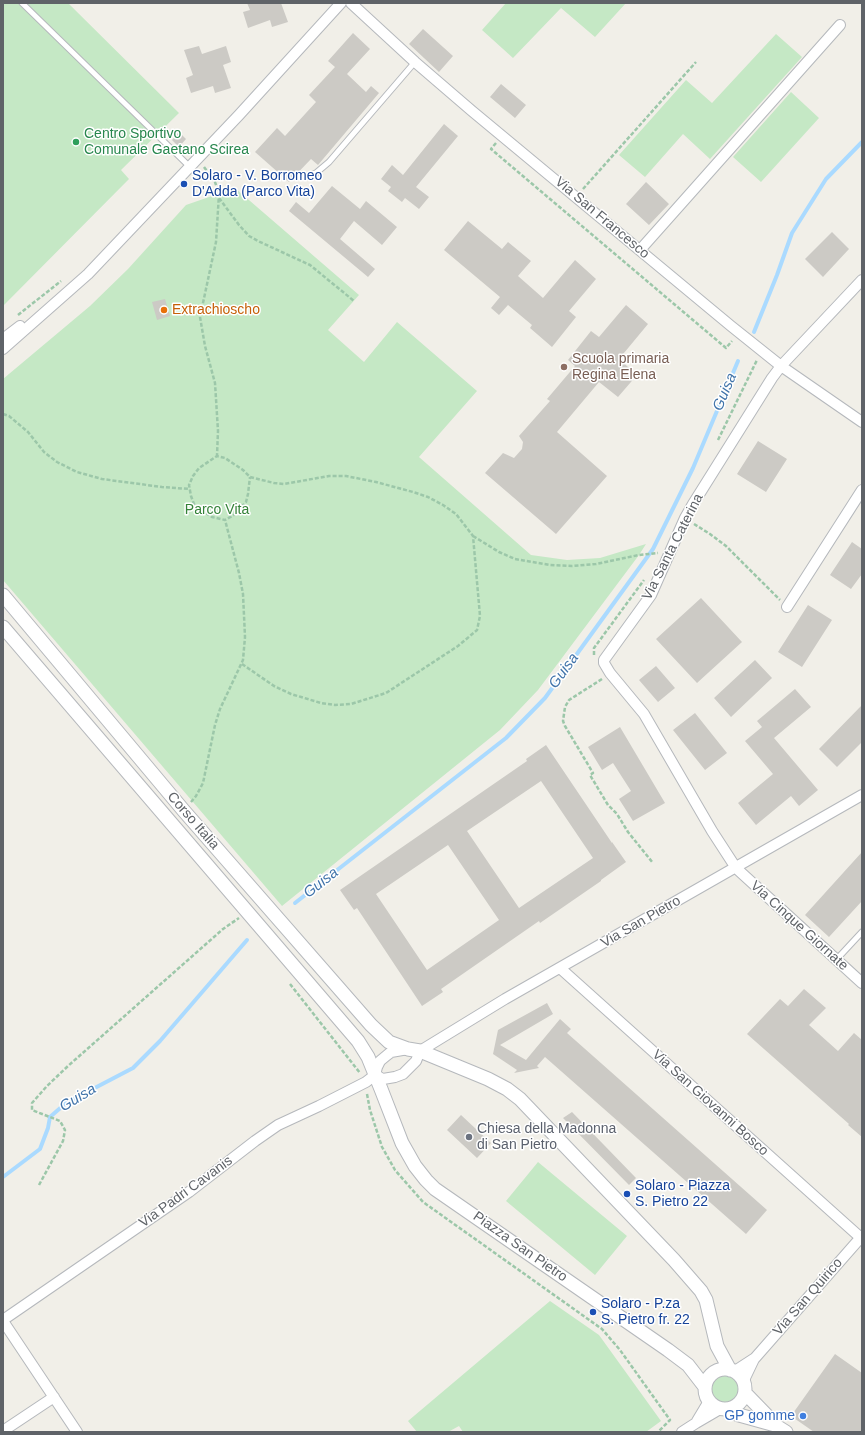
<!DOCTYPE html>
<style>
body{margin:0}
#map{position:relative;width:865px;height:1435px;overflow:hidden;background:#f1efe8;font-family:Helvetica,sans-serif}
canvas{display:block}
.frame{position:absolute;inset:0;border:4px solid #5f6368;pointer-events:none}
</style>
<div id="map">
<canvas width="865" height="1435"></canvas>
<div class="frame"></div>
</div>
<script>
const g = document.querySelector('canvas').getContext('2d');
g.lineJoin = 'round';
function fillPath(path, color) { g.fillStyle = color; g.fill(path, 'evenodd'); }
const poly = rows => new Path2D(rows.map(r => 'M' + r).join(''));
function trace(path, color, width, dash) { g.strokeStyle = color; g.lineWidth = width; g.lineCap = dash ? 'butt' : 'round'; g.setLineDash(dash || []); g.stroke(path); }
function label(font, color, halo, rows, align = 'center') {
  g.font = font + ' Helvetica,sans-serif'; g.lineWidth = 3; g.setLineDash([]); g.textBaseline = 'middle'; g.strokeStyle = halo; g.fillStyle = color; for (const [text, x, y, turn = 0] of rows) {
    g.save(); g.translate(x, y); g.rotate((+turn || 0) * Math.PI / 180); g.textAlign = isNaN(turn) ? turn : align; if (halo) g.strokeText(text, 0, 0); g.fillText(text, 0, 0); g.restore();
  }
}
fillPath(poly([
 [3,3,68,3,179,113,121,170,129,179,3,306],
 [506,3,626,3,595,37,561,8,513,58,482,30],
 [776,34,802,57,710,159,683,134,645,177,619,155,686,80,712,103],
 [791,92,819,118,761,182,733,157],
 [235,188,359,295,328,330,364,362,397,322,477,391,419,457,531,555,567,560,600,558,646,544,639,555,538,690,500,730,282,906,3,580,3,379,90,306,128,269,186,205],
 [538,1162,627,1236,595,1275,506,1201],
 [550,1301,599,1335,661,1421,646,1432,463,1432,459,1426,448,1432,417,1432,408,1421],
 '710 1390a15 15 0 1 1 30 0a15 15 0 1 1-30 0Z'
]), '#c5e8c5');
trace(poly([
 [754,332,777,275,792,233,826,179,862,142],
 [295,903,506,738,545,698,653,549,693,468,738,361],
 [3,1177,40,1149,48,1128,50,1117,66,1103,133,1068,160,1041,247,940]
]), '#aadaff', 4);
fillPath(poly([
 [247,3,281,3,288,22,272,27,270,20,248,28,243,12,250,10],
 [423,29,453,56,439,72,409,44],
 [353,33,370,49,347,74,366,92,371,86,379,93,318,165,311,159,289,182,255,152,277,128,285,136,316,102,309,95,335,67,328,61],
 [199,46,202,54,226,46,231,62,223,65,231,88,215,93,213,86,191,93,186,78,193,75,184,50],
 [501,84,526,105,515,118,490,97],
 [444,124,458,136,416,187,429,197,419,209,405,198,402,202,388,191,391,187,381,179,392,165,403,175],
 [179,132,186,139,179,147,172,140],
 [646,182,669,204,649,225,626,204],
 [332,186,360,209,366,201,397,227,382,245,354,221,340,239,375,269,368,277,289,211,296,202,309,213],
 [468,221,502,249,508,242,531,261,518,276,543,298,575,260,596,279,569,311,576,317,552,347,530,328,532,325,508,305,499,315,491,308,500,297,444,250],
 [832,232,849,249,823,277,805,259],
 [165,299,170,316,157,320,152,302],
 [626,305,648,324,619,359,637,375,618,397,599,382,557,432,607,476,556,534,485,473,503,453,514,458,522,449,523,442,519,436,550,401,547,399,575,366,568,360,591,331,599,337],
 [758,441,787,459,766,492,737,474],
 [852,542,862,549,862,574,851,589,830,575],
 [701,598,742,642,697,683,656,639],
 [808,605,832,620,802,667,778,652],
 [755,660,772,678,731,717,714,698],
 [656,666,675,688,658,702,639,680],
 [795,689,811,707,774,738,818,790,799,806,791,796,756,825,738,803,773,774,745,741,762,727,757,721],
 [862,705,862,742,837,767,819,749],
 [695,713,727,753,705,770,673,730],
 [620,727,665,803,633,821,619,799,631,791,613,763,602,770,588,747],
 [546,745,612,843,612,842,626,862,601,880,601,881,540,923,539,921,441,989,443,992,422,1006,357,908,354,910,340,890,527,761,526,759],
 [541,781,593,858,519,908,467,831],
 [448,845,499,920,427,970,376,894],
 [862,852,862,901,829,937,805,915],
 [804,989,826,1008,809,1025,838,1051,854,1033,862,1040,862,1137,848,1125,849,1124,747,1034,780,999,788,1006],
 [547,1003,553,1014,500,1045,526,1060,560,1019,571,1029,567,1033,767,1210,746,1234,545,1057,537,1066,539,1068,514,1073,517,1070,493,1054,498,1030],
 [572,1112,636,1178,629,1185,563,1118],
 [461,1115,491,1143,477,1158,447,1130],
 [835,1354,862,1373,862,1432,814,1432,791,1416]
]), '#cccac5');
const service = poly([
 [22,3,190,167],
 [306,176,316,173,329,162,415,62],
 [836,960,862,932]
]);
const minor = poly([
 [351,3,415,62,472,111,731,326,781,366,862,422],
 [640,250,840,25],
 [862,280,781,366,772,378,693,504,685,518,651,595,604,660,604,663,610,673,644,714,712,831,736,868,862,983],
 [3,339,20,326],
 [3,349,88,274,239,115,341,3],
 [787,607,862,490],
 [560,968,861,1238],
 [375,1075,383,1079,395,1077,403,1074,416,1061,420,1051,505,999,862,795],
 [375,1075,377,1067,380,1061,386,1056,391,1052,408,1049],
 [3,1320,189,1192,255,1141,278,1125,319,1106,366,1082,375,1075],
 [3,1321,77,1432],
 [735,1371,755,1358,862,1236],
 [744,1380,754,1359],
 [697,1421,709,1401],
 [3,1431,54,1397],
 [682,1432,696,1423,720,1409]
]);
const tertiary = poly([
 [3,595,184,811,371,1025,389,1042,408,1049,420,1051,488,1079,507,1089,520,1099,674,1260,701,1291,706,1300,717,1346,730,1370],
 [3,627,358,1041,368,1057,381,1089,402,1143,415,1166,426,1180,435,1189,668,1350,688,1365,705,1387],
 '705 1389a20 20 0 1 1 40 0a20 20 0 1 1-40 0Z',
 [745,1393,778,1427,786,1432],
 [727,1410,739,1415,775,1425]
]);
trace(service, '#b5b8bc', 7);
trace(minor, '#b5b8bc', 12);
trace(tertiary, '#b5b8bc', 15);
trace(poly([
 [496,143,491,149,726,348,732,341],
 [204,167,215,182,219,194,216,242,200,317,205,346,215,383,218,431,217,456],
 [583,189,696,62],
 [219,198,239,225,249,236,258,241,310,265,354,301],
 [18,315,61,281],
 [3,414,9,416,28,432,44,452,57,462,77,472,102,479,162,487,190,489],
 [718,440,757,360],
 [694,524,710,534,726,546,780,600],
 [473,536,499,552,515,559,550,565,572,566,596,564,639,555,658,553],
 [594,655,594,648,644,580],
 [242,664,274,686,291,694,321,703,335,705,351,704,386,693,458,646,477,630,480,616,473,536,456,514,443,505,428,497,413,492,376,482,346,476,329,476,284,484,274,483,250,477,243,470,225,458,217,456,199,468,193,476,189,485,191,496,194,504,200,509,212,517,225,520,234,515,246,502,248,494,250,477],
 [602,679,569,700,565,707,563,721,565,726,593,773,590,775,608,805,617,814,628,832,653,863],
 [191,802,196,796,203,783,215,725,220,709,243,660,245,637,243,594,239,573,225,520],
 [290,984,360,1073],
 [367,1094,370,1110,382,1147,395,1170,423,1202,602,1329,620,1350,670,1420,658,1432],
 [39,1185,63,1141,65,1130,60,1121,32,1110,32,1103,47,1086,68,1066,223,929,239,918]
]), '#9cc7a9', 2.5, [4, 2]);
trace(service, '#fff', 5);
trace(minor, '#fff', 10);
trace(tertiary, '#fff', 13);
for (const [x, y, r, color] of [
 [76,142,4,"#2e9e5b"],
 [184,184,4,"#1a4fb4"],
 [164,310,4,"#e8710a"],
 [564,367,4,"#8d6e63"],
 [469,1137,4,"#6b7280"],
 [627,1194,4,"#1a4fb4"],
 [593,1312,4,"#1a4fb4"],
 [803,1416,4,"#3f7fe0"]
]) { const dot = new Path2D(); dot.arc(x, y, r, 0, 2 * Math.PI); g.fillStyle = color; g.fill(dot); trace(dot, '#fff', 1.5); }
label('14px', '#27864d', '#fff', [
 ["Centro Sportivo",84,134],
 ["Comunale Gaetano Scirea",84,150]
], 'left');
label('14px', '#164399', '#fff', [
 ["Solaro - V. Borromeo",192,176],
 ["D'Adda (Parco Vita)",192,192],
 ["Solaro - Piazza",635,1186],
 ["S. Pietro 22",635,1202],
 ["Solaro - P.za",601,1304],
 ["S. Pietro fr. 22",601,1320]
], 'left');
label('14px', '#5f6368', '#fff', [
 ["Via San Francesco",602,218,40],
 ["Via Santa Caterina",673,547,-63],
 ["Corso Italia",193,821,49],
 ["Via San Pietro",641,922,-30],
 ["Via Cinque Giornate",799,926,42],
 ["Via San Giovanni Bosco",710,1103,42],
 ["Via Padri Cavanis",186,1192,-36],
 ["Piazza San Pietro",520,1247,35],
 ["Via San Quirico",808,1297,-49]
]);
label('14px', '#c56008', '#fff', [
 ["Extrachioscho",172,310]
], 'left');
label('14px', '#785e54', '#fff', [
 ["Scuola primaria",572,359],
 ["Regina Elena",572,375]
], 'left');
label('14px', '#348238', '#fff', [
 ["Parco Vita",217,510]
]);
label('14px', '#5b616d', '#fff', [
 ["Chiesa della Madonna",477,1129],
 ["di San Pietro",477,1145]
], 'left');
label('14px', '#366cbe', '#fff', [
 ["GP gomme",795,1416]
], 'right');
label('italic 15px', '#4174aa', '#fff', [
 ["Guisa",725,392,-67],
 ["Guisa",564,671,-54],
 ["Guisa",321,883,-38],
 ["Guisa",78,1098,-31]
]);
</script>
